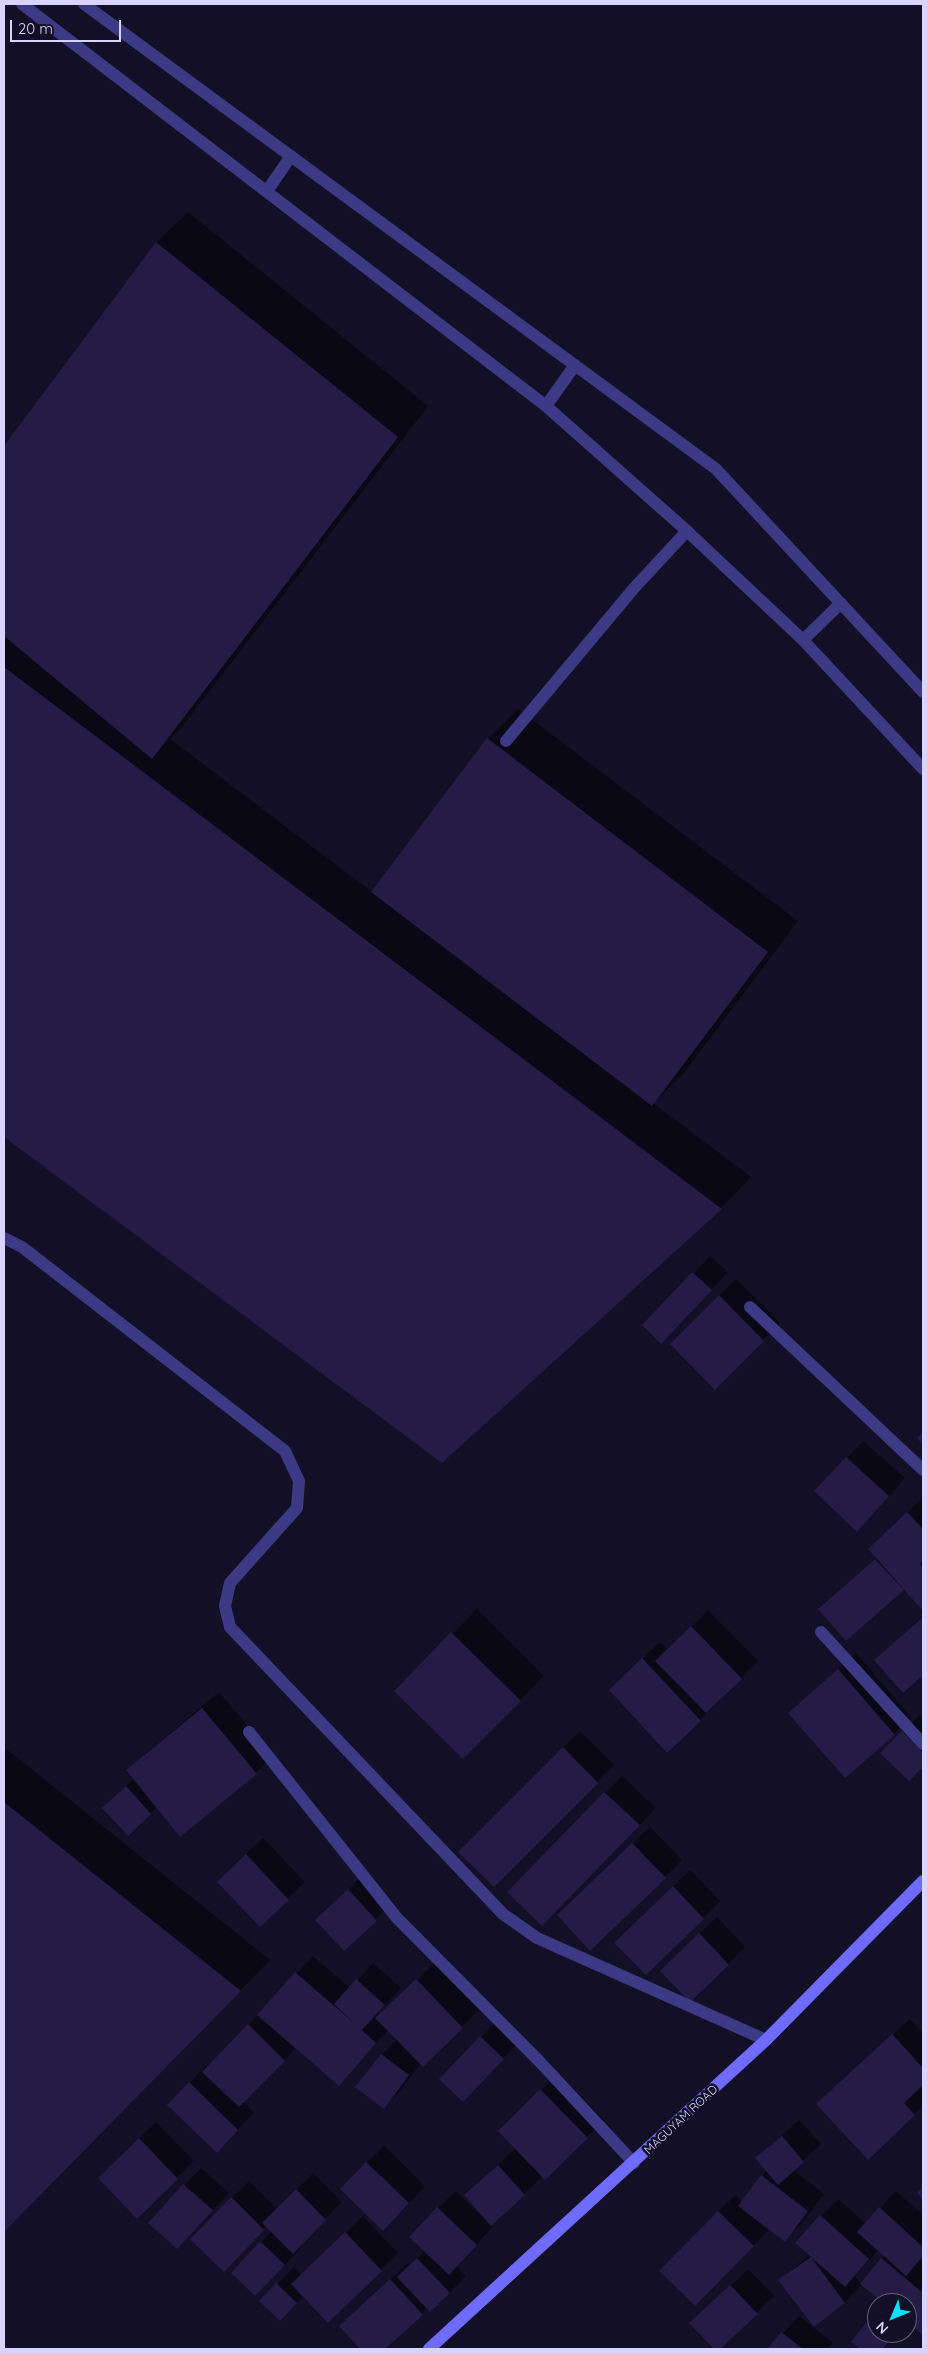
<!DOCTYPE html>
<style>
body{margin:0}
#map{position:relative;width:927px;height:2353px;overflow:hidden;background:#130f26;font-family:Quicksand,sans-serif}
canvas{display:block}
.frame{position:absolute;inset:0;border:5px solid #d9d4ff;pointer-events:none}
.north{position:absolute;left:867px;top:2293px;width:50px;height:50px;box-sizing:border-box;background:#130f26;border:1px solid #625e7d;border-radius:50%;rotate:225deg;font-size:14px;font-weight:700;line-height:20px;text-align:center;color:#d9d4ff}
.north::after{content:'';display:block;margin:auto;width:18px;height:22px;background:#00e5ff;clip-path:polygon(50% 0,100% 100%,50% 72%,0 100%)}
.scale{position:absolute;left:10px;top:20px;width:111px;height:22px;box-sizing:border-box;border:2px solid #d9d4ff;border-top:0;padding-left:6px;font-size:15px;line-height:18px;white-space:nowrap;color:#d9d4ff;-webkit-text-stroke:4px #130f26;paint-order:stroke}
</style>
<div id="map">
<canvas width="927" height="2353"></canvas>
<div class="frame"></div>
<div class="north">N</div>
<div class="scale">20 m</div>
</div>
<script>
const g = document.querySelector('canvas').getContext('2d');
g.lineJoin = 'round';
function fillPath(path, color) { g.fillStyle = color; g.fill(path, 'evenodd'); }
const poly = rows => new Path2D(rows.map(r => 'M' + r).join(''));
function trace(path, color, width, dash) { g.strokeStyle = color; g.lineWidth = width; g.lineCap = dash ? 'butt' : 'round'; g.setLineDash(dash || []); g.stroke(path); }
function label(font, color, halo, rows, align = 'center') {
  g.font = font + ' Quicksand,sans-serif'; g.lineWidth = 5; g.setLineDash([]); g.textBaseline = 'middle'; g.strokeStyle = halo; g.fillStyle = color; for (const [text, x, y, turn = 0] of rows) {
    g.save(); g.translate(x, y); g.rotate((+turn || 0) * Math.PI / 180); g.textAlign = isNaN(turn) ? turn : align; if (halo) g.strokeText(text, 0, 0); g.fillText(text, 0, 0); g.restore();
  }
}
fillPath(poly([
 [188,212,428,406,182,727,170,739,372,892,488,739,518,709,798,921,683,1074,653,1103,751,1177,721,1208,441,1462,4,1136,4,448,157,242],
 [710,1256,728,1272,678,1325,644,1325],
 [736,1279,780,1323,715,1388,671,1344],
 [863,1441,905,1478,874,1513,816,1491],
 [923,1497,923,1609,904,1588,847,1639,837,1592,877,1557,886,1533],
 [477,1609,544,1676,463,1757,396,1691],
 [708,1610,758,1661,700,1720,627,1673,660,1642,668,1650],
 [923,1616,923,1673,903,1691,876,1660],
 [856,1653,911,1717,894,1734,790,1713],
 [219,1692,273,1756,256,1773,157,1807,128,1834,121,1791,134,1778,128,1770,145,1754],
 [920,1715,923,1719,923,1765,909,1779,882,1753],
 [580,1731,614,1765,494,1885,460,1852],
 [4,1747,270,1960,4,2231],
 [622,1776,656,1808,559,1908,509,1892],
 [650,1827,682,1860,665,1877,575,1898],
 [263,1838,305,1882,260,1925,235,1865],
 [690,1870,720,1901,646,1974,632,1926],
 [366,1873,393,1903,344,1949,334,1903],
 [717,1917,745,1947,728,1964,678,1954],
 [313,1956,350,1988,373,1963,401,1988,378,2013,381,2015,434,1963,479,2010,423,2065,421,2063,401,2090,384,2107,382,2055,397,2039,388,2030,339,2084,297,2047,243,2102,254,2112,234,2134,189,2083,206,2066,208,2068],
 [910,2019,923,2033,923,2083,920,2086,923,2089,923,2105,914,2114,835,2088],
 [498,2020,520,2041,480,2083,481,2037],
 [558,2073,604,2120,545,2178,543,2176,490,2225,493,2227,456,2265,466,2276,449,2293,428,2308,383,2349,362,2349,340,2326,408,2263,410,2265,425,2251,438,2208,455,2191,485,2219,486,2218,483,2178,516,2148,500,2131],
 [799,2120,821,2144,793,2170,824,2194,802,2223,785,2240,770,2229,695,2305,718,2212,735,2195,742,2202,767,2170,757,2158],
 [156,2122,194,2161,137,2217,99,2178],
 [384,2146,425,2186,400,2213,341,2189],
 [201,2168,229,2193,177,2248,150,2222],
 [313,2173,342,2202,299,2245,301,2248,255,2295,261,2242,272,2231,267,2226,241,2253,192,2239,249,2181,277,2209],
 [896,2191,923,2215,923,2256,920,2260,923,2262,923,2333,908,2321,907,2322,907,2303,886,2303,863,2284,845,2302,814,2325,780,2280,810,2254,821,2216,838,2199,866,2224],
 [878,2250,885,2255,861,2284,855,2276],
 [363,2216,398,2253,328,2321,304,2296,280,2320,277,2284,294,2267,302,2275],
 [748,2269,774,2296,718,2349,716,2349,691,2323],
 [877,2312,877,2333,898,2333,884,2349,856,2349,859,2347,852,2342],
 [799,2316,833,2343,828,2349,768,2349]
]), '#0007');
fillPath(poly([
 [156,242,398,437,152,759,4,636,4,446],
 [4,667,722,1209,442,1463,4,1137],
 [487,738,768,952,652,1106,371,892],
 [692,1272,712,1290,661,1344,642,1325],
 [719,1295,764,1341,715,1390,670,1344],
 [923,1432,923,1445,917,1438],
 [846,1457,889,1496,857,1532,814,1491],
 [907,1512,923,1529,923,1560,920,1564,923,1568,923,1611,868,1549],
 [875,1559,904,1590,846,1641,818,1609],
 [923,1617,923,1675,903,1693,874,1660],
 [691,1626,742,1679,706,1713,655,1661],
 [451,1632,521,1701,463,1759,394,1691],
 [642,1658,701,1721,667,1753,609,1690],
 [838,1669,895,1735,845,1778,788,1713],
 [202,1708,257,1774,180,1837,126,1770],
 [902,1731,923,1753,923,1767,909,1781,880,1753],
 [563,1747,598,1783,494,1887,458,1852],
 [126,1786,151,1814,128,1836,102,1808],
 [604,1792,640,1825,542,1926,507,1892],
 [4,1802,241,1991,4,2232],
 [632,1843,666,1878,590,1951,557,1915],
 [246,1854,289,1900,260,1927,217,1882],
 [673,1886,704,1919,646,1975,614,1943],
 [348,1889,377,1921,344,1951,315,1920],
 [699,1933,729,1965,690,2002,660,1971],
 [295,1972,355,2024,334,2004,356,1979,385,2005,362,2030,376,2043,339,2086,257,2015],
 [416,1979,463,2028,423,2067,375,2018],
 [248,2024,285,2061,239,2107,202,2072],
 [892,2034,923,2068,923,2085,904,2103,915,2115,868,2160,816,2104],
 [480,2036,504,2059,463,2102,439,2079],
 [381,2054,409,2075,384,2109,355,2087],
 [189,2082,238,2130,217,2153,167,2105],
 [540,2089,588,2138,545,2180,498,2131],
 [782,2136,804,2162,778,2185,755,2158],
 [139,2138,178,2179,137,2219,98,2178],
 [366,2162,409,2203,383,2231,340,2189],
 [498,2165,525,2195,491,2226,464,2195],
 [761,2175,808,2211,785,2242,738,2206],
 [183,2184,213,2210,177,2249,148,2223],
 [923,2187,923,2200,917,2192],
 [296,2189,326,2220,293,2254,262,2223],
 [231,2197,264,2230,224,2272,190,2239],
 [437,2207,477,2245,449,2275,409,2237],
 [879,2207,923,2247,923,2256,906,2276,857,2232],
 [718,2211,754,2246,695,2306,659,2271],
 [820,2215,869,2259,845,2287,795,2243],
 [345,2232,382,2271,328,2323,291,2284],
 [260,2241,285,2265,255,2296,231,2273],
 [811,2257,845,2303,814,2327,778,2280],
 [417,2258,450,2293,430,2312,397,2277],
 [881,2258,923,2293,923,2335,907,2321,907,2303,884,2303,860,2284],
 [390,2279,423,2315,385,2349,360,2349,339,2326],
 [276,2283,297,2303,280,2321,259,2301],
 [730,2285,758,2314,720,2349,714,2349,689,2323],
 [873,2314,877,2317,877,2333,896,2333,883,2349,860,2349,851,2342],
 [781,2332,803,2349,767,2349]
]), '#241b47');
trace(poly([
 [506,741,635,587,687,531],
 [4,1238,22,1247,285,1451,299,1481,297,1508,230,1583,225,1606,230,1627,503,1914,537,1938,766,2040]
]), '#3d3a85', 12);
trace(poly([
 [22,4,546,406,687,531,803,640,923,769],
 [84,4,716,469,923,692],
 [267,191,291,156],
 [546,406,575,365],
 [803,640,841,603],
 [750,1307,923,1470],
 [821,1632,923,1744],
 [249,1732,397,1918,539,2061,634,2163]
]), '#3d3a85', 12);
trace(poly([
 [429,2349,766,2040,923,1881]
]), '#6f6bff', 12);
label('12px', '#d9d4ff', '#130f26', [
 ["MAGUYAM ROAD",681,2120,-43]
]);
</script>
